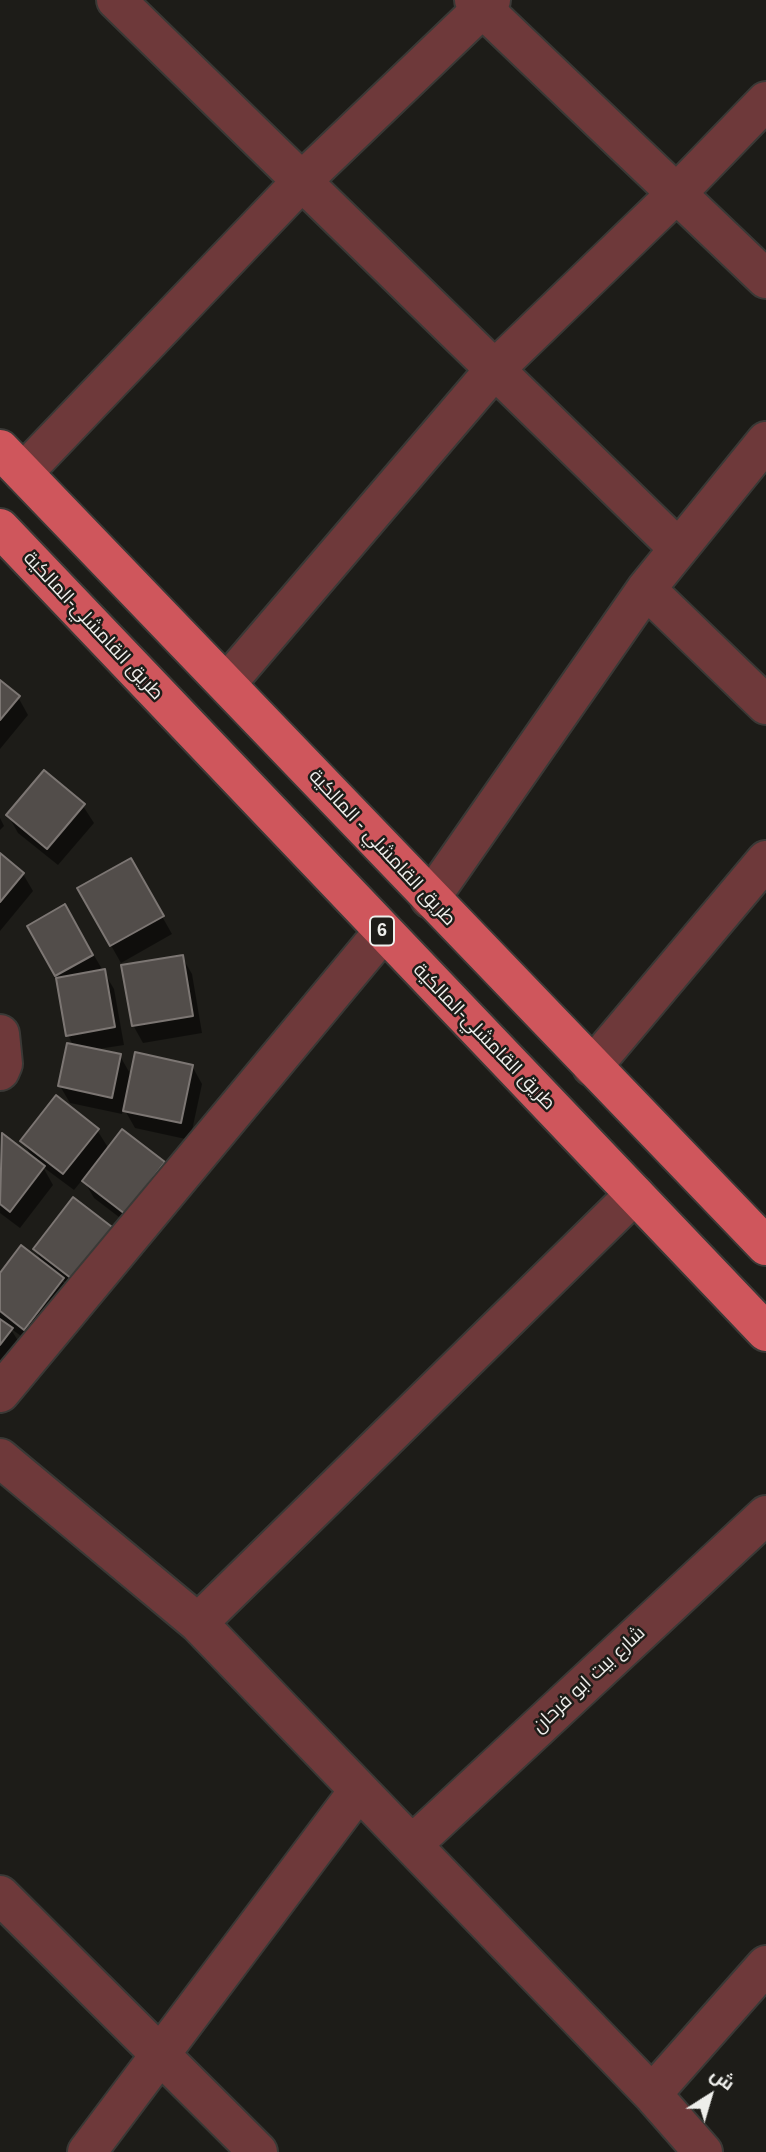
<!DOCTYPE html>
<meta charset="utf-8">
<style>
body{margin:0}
#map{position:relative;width:766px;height:2152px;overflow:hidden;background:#1d1c18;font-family:Arial,Cairo,sans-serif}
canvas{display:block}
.north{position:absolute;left:675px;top:2061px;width:70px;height:70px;-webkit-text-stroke:5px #1d1c18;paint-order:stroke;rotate:37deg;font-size:19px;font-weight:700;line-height:28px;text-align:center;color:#eeeeeb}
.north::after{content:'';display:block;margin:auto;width:24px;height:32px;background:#eeeeeb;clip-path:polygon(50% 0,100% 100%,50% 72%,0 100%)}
</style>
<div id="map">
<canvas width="766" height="2152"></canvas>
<div class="north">ش</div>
</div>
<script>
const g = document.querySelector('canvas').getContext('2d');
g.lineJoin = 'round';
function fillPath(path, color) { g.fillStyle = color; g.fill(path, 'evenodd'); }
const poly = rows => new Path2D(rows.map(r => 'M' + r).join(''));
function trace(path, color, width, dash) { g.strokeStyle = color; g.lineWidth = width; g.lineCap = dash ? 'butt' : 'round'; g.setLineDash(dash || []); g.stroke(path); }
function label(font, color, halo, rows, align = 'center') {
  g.font = font + ' Arial,Cairo,sans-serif'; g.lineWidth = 5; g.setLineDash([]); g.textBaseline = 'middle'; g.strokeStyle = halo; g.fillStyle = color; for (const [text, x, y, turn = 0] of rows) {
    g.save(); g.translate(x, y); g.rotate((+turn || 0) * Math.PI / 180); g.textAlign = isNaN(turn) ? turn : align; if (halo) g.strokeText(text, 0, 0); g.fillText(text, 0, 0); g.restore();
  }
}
fillPath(poly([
 [0,682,18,697,28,715,0,749],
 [83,806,94,823,58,865,18,833,8,815],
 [0,818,4,826,0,830],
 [0,855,23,874,33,891,0,931],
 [130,860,172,934,121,963,79,889],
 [65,907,114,989,124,1045,92,1050,120,1056,132,1077,192,1066,202,1084,190,1140,135,1128,123,1107,122,1114,70,1103,60,1086,74,1047,68,1035,57,977,29,927],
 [182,957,192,974,202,1033,143,1043,133,1025],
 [97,1130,109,1149,163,1163,173,1181,136,1230,94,1198,83,1179,74,1190,43,1167,53,1185,20,1228,0,1213,2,1136,33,1159,23,1141],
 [73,1200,87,1298,62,1280,72,1297,35,1346,10,1328,22,1347,0,1374,0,1276,44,1266,35,1249]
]), '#0007');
const building = poly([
 [0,680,20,696,0,720,0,680],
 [44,770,85,804,47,849,6,815,44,770],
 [0,853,24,873,0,902,0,853],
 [131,858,164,916,110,946,77,888,131,858],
 [65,904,93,955,55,976,27,926,65,904],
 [183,955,193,1016,132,1026,121,965,183,955],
 [105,969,115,1027,66,1036,56,978,105,969],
 [67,1043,121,1054,112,1098,58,1086,67,1043],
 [135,1052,193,1065,181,1123,123,1111,135,1052],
 [56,1095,99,1129,63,1174,20,1141,56,1095],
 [122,1129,165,1162,125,1214,82,1181,122,1129],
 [2,1133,45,1166,10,1212,0,1204,2,1133],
 [73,1197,116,1230,76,1282,33,1249,73,1197],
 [21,1245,64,1278,24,1330,0,1311,0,1273,21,1245],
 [0,1319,13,1328,0,1345,0,1319]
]);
fillPath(building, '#524d4a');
trace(building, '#7c7673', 2);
const minor = poly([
 [116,0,678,548],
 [474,0,766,279],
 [23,473,302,181,491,0],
 [646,589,766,705],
 [227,683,495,369,676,194,766,101],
 [430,899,646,589,766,441],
 [0,1034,3,1064,0,1071],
 [592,1067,766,860],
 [0,1393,383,932],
 [0,1458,198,1623,652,2094,703,2152],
 [198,1623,635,1194],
 [413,1844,766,1515],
 [0,1895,258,2152],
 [652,2094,766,1965],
 [87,2152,359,1790]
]);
const trunk = poly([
 [0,449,766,1246],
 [0,528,766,1332]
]);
trace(minor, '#3a3936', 42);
trace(trunk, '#3a3936', 42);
trace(minor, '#6e393a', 38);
trace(trunk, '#cf565c', 38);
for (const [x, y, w] of [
 [382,931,24]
]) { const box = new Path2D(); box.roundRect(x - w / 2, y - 14.5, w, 29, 5); g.fillStyle = '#1d1c18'; g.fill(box); trace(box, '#eeeeeb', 2); }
label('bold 18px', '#eeeeeb', null, [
 ["6",382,931]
]);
label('19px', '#eeeeeb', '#1d1c18', [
 ["طريق القامشلي-المالكية",93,626,47],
 ["طريق القامشلي - المالكية",382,848,47],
 ["طريق القامشلي-المالكية",484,1037,46],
 ["شارع بيت ابو فرحان",589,1680,-43]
]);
</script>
